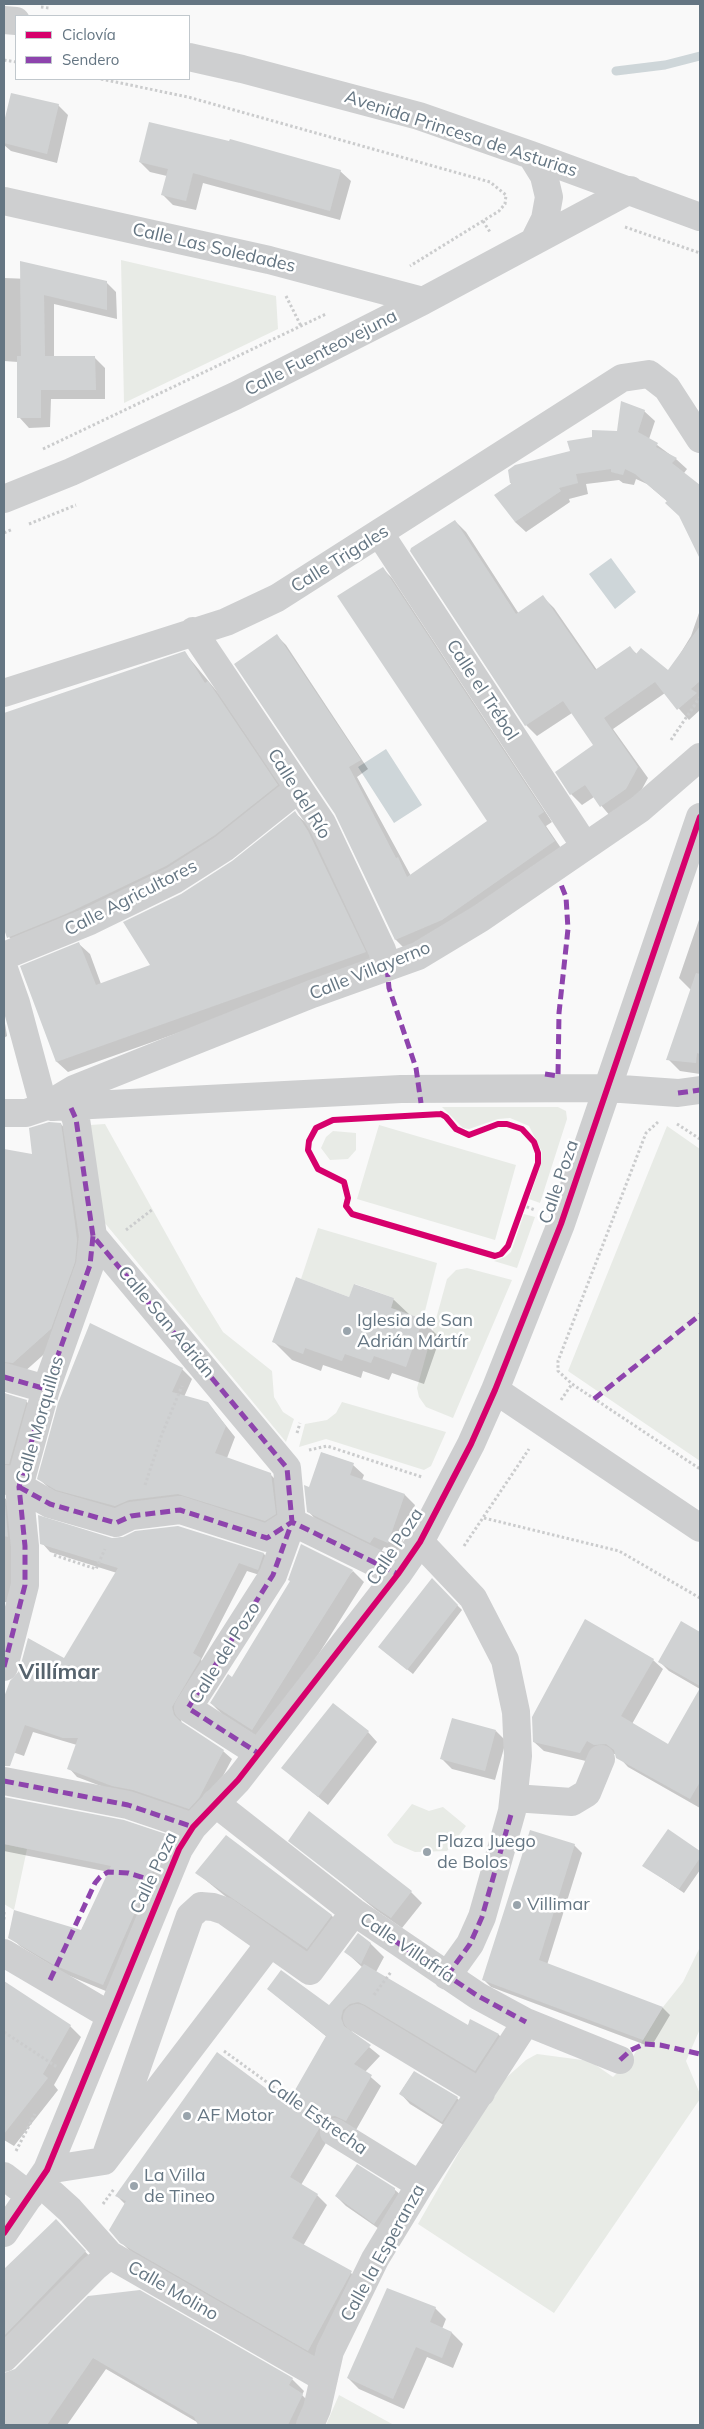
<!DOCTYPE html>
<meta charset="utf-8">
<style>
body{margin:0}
#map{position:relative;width:704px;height:2429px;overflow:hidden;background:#f9f9f9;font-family:Mulish,sans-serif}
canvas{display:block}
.frame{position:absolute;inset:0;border:5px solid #657683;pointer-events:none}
.legend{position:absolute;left:15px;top:15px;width:175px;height:65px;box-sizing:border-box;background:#fff;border:1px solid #c1c8cd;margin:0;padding:6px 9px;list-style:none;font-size:15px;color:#657683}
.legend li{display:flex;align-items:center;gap:10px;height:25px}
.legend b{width:25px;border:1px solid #c1c8cd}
</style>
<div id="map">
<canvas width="704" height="2429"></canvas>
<div class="frame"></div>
<ul class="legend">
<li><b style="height:6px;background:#d6006c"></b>Ciclovía</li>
<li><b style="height:6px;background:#8e44ad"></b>Sendero</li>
</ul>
</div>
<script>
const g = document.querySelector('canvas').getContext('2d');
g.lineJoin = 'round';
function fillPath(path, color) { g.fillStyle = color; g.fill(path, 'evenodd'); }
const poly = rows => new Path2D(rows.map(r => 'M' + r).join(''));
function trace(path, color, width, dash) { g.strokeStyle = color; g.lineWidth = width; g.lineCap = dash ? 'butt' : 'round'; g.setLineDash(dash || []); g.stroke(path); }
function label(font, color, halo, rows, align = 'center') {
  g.font = font + ' Mulish,sans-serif'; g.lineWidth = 5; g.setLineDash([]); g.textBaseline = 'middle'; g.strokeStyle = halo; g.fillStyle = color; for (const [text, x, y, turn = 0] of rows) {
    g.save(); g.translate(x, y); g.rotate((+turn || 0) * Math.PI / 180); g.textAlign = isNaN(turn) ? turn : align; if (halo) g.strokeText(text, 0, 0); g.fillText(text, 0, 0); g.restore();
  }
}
fillPath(poly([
 [121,260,276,296,278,329,124,403],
 [442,1107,558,1107,566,1111,567,1119,540,1203,529,1199,540,1167,542,1152,529,1126,510,1118,498,1119,469,1129,463,1128],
 [105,1124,199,1293,223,1332,272,1371,274,1397,283,1412,294,1419,286,1442,104,1222,90,1125],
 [379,1125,516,1165,495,1240,357,1199],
 [667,1126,700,1149,700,1461,568,1371],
 [333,1131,356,1133,356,1150,348,1159,330,1160,321,1148,326,1137],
 [524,1214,535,1217,517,1268,494,1261,505,1257,511,1252],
 [318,1228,437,1263,423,1319,391,1308,394,1298,355,1284,349,1297,301,1279],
 [467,1268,512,1280,453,1418,426,1407,419,1397,417,1388,447,1279,456,1270],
 [342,1402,446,1432,431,1466,424,1470,326,1439,299,1447,305,1424,327,1420,336,1413],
 [412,1804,429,1811,443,1807,466,1826,447,1851,415,1852,394,1843,387,1835],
 [4,1844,27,1849,14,1910,4,1904],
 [700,1947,700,2029,686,2061,700,2094,700,2099,554,2313,418,2224,496,2087,526,2060,537,2054,590,2061,613,2077,632,2058,663,2007,683,1982],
 [339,2395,394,2425,326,2425]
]), '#e8ebe6');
fillPath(poly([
 [611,558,636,592,615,609,589,574],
 [386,749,422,805,394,823,358,767]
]), '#ced6d9');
fillPath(poly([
 [12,94,58,105,68,115,57,163,11,151,4,145,4,127],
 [140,162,340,171,351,181,340,220,203,183,196,210,173,205,163,195,167,176,150,172],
 [4,278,106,282,116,292,117,319,54,304,54,357,95,358,105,368,105,399,51,399,50,427,29,428,19,417,18,362,4,361],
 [644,411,655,421,649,439,676,459,687,469,684,473,700,488,700,554,694,538,681,517,668,502,647,484,636,479,634,485,623,483,619,480,586,484,588,494,569,499,570,502,526,532,515,522,511,483,572,451,618,432],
 [455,521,466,532,519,614,543,597,554,608,597,670,630,648,637,654,669,672,691,636,700,610,700,710,689,720,665,693,613,729,648,778,636,800,611,817,594,797,582,805,571,794,595,746,572,713,537,736,526,725],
 [383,569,392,578,552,822,546,826,563,851,451,929,405,949,396,940,336,814,277,636,286,645,368,769,357,777,411,876,489,821],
 [185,653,220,695,290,799,228,848,22,950,9,937,4,925,4,714],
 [295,813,306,823,319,843,375,963,68,1072,57,1062,21,967,79,944,90,954,101,984,152,966,182,895,233,862],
 [700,917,700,1074,680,1071,668,1059,691,990,679,978],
 [4,1017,7,1036,4,1038],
 [60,1123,70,1134,85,1234,60,1340,23,1373,4,1375,4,1330,16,1322,25,1280,4,1274,4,1150,33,1155],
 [350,1299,393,1299,411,1316,422,1320,440,1338,424,1384,392,1373,389,1380,363,1371,361,1378,323,1365,321,1371,292,1360,274,1342],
 [182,1369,192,1379,184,1397,208,1403,235,1437,227,1458,270,1474,280,1484,285,1524,275,1530,125,1516,67,1499,49,1488,39,1479],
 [4,1393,26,1401,36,1411,19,1471,4,1467],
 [353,1465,364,1475,362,1480,405,1495,415,1505,399,1552,384,1547,381,1552,318,1522,308,1511,310,1488],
 [4,1497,13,1507,14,1603,4,1602],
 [178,1527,264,1554,272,1562,266,1577,247,1571,201,1660,209,1667,180,1715,182,1724,223,1751,232,1759,207,1806,197,1816,122,1794,77,1777,69,1768,77,1745,33,1732,24,1756,4,1749,4,1701,12,1681,64,1660,117,1573,50,1552,42,1543,112,1539],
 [353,1571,364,1582,264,1741,223,1715,211,1703,233,1678],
 [432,1580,462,1610,413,1674,385,1652],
 [682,1623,700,1634,700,1689,669,1671,660,1662],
 [653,1660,663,1669,632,1724,668,1746,700,1690,700,1808,628,1767,616,1754,605,1754,590,1762,544,1751,534,1742],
 [496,1731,506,1741,495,1780,452,1769,442,1759],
 [368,1732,377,1742,328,1805,283,1768],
 [4,1799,124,1821,168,1836,178,1846,113,1994,65,1974,20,1946,10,1936,81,1931,109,1872,4,1851],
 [668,1830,700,1852,700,1870,684,1893,644,1866],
 [227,1837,332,1916,344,1928,319,1961,236,1905,197,1873],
 [290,1840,411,1892,422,1903,402,1928,376,1910],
 [574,1845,582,1853,547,1965,663,2008,670,2015,651,2047,491,1987,484,1980],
 [370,1943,384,1957,376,1972,468,2027,470,2020,499,2035,509,2045,486,2080,351,2028,352,2033,380,2056,365,2072,381,2086,356,2130,336,2126,301,2185,317,2195,327,2205,303,2246,351,2273,361,2283,318,2360,132,2253,121,2242,125,2204,116,2195,288,2106,327,2037,268,1989,329,2007,363,1968,346,1952],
 [4,1983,70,2026,81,2037,54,2085,58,2090,14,2146,4,2140],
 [414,2072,457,2098,467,2108,453,2131,410,2104,400,2093],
 [394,2189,405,2199,385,2233,346,2206,336,2196],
 [56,2221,97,2264,4,2361,4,2272],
 [89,2297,292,2379,304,2391,302,2395,314,2407,306,2425,202,2425,106,2369,67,2425,4,2425,4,2374,15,2370],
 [435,2308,446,2319,442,2329,452,2333,463,2344,453,2368,427,2357,404,2409,359,2389,348,2378]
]), '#0003');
trace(poly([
 [616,71,665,65,700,56]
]), '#ced6d9', 9);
fillPath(poly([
 [11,93,59,104,47,154,4,143,4,122],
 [149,122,229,141,230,139,341,170,330,211,193,173,186,201,161,195,168,169,139,162],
 [20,261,107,281,107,310,44,295,45,356,95,356,96,390,41,390,41,418,17,418,17,356,21,356],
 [621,401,645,410,638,432,658,443,656,447,677,458,672,463,700,485,700,559,679,516,665,503,667,501,635,474,625,469,623,475,611,472,611,469,576,474,578,483,559,488,561,491,515,522,494,495,512,483,510,483,508,470,515,465,570,451,567,441,592,437,592,430,617,431],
 [455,520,516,614,543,595,595,670,630,646,636,654,641,648,668,670,700,626,700,681,691,689,697,693,677,710,655,682,604,718,638,767,626,789,600,807,585,785,570,795,555,772,593,745,563,701,525,726,410,551,411,548],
 [383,567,544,812,538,816,555,841,442,920,395,940,335,814,234,664,277,634,361,760,349,767,396,858,398,857,407,877,487,821,337,596],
 [185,651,205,683,208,681,278,785,215,835,166,866,68,913,7,938,4,929,4,713],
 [295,811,308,831,366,952,56,1062,20,966,79,942,96,985,150,965,123,922,181,894,232,861],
 [696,973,700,974,700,1054,697,1053,696,1063,666,1060],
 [49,1122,61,1123,75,1224,77,1240,75,1262,51,1329,13,1363,4,1362,4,1149,32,1154,29,1128],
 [296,1277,349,1297,354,1284,394,1298,391,1308,423,1319,406,1367,374,1356,371,1363,345,1354,342,1361,305,1348,303,1354,272,1342],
 [90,1323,183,1368,172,1392,208,1402,226,1426,215,1453,271,1473,276,1514,265,1521,178,1494,129,1500,115,1506,56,1490,37,1479,58,1403],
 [4,1393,27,1400,9,1464,4,1464],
 [321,1452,354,1463,350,1475,405,1494,388,1543,374,1537,370,1543,307,1512,304,1485,309,1487],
 [4,1496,8,1537,4,1536],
 [38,1515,112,1538,123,1537,135,1531,178,1526,264,1553,258,1570,239,1563,193,1653,201,1658,172,1707,174,1715,180,1721,224,1750,199,1798,189,1809,133,1790,112,1786,67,1769,78,1738,63,1738,25,1725,10,1766,4,1766,4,1697,10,1681,19,1671,28,1638,64,1658,118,1568,40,1544],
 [301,1544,353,1570,252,1730,210,1703,228,1674,232,1677,290,1581,288,1580],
 [432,1578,458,1605,407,1670,378,1647],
 [585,1619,654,1659,621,1716,668,1744,700,1688,700,1782,690,1799,616,1758,614,1750,606,1744,594,1745,587,1741,580,1753,533,1742,532,1717],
 [681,1621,700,1632,700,1686,658,1662],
 [333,1703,369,1731,318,1797,281,1768],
 [452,1718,496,1730,485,1771,440,1759],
 [4,1797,124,1820,169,1835,103,1985,54,1965,8,1938,14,1910,81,1930,111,1866,4,1844],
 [309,1811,412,1891,391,1918,363,1899,288,1841],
 [668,1829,700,1851,700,1858,679,1889,642,1866],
 [530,1830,575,1844,539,1960,663,2007,643,2040,482,1980],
 [226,1835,332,1915,307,1949,195,1873],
 [358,1933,371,1943,361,1964,344,1952],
 [364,1964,468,2025,470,2019,499,2034,475,2071,365,2005,358,2002,350,2004,343,2010,341,2018,344,2026,371,2045,354,2064,372,2075,346,2121,335,2116,326,2117,290,2177,318,2194,292,2238,352,2271,308,2351,120,2243,109,2230,126,2201,115,2196,217,2052,287,2104,326,2036,267,1989,281,1970,329,2005],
 [4,1981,71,2025,43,2074,48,2078,4,2134],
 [414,2071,458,2097,442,2122,399,2094],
 [357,2164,395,2188,395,2193,374,2224,335,2196],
 [56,2219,86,2251,4,2336,4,2269],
 [387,2288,436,2307,430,2322,452,2332,442,2358,416,2347,393,2399,347,2378],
 [140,2290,293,2378,289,2385,303,2394,288,2425,198,2425,194,2417,93,2358,47,2425,4,2425,4,2373,15,2369,88,2296]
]), '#d0d2d3');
trace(poly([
 [41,7,49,8],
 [4,60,16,62],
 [101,79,188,97,490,182,506,195,505,204,499,211,410,266],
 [483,221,490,232],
 [625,227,700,253],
 [286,296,301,326],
 [43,449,326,314],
 [29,524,76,505],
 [4,533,13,529],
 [671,740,700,697],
 [658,1122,646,1133,558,1361,558,1371,572,1384,700,1469],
 [677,1124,700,1139],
 [522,1205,535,1210],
 [126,1230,153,1209],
 [561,1400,572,1384],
 [297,1433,300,1423],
 [309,1450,327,1446,422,1477],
 [145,1485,162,1434,182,1386],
 [484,1518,619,1551,700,1598],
 [464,1546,529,1449],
 [54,1555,96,1569,105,1549],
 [4,1912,4,1920],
 [374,1995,391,1972],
 [4,2032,57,2067],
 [224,2051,312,2115],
 [16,2151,35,2114],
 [103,2204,114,2189]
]), '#cbcccd', 3, [2.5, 2.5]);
trace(poly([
 [4,20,16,21],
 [189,57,242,69,419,116,531,155,700,217],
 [531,155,544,176,549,197,545,219,534,241],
 [4,201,269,260,423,301],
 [4,499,71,472,235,396,423,301,630,190],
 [380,534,585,846],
 [193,631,322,823,382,950,387,967],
 [4,693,226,622,277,598,622,378,649,374,667,388,700,439],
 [4,956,90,921,174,880,224,848,298,789],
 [4,969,16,1003,44,1107],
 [53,1107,401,1089,607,1088,678,1093,700,1090],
 [71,1108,76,1119,93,1236,287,1468,292,1522,273,1575,188,1708,258,1753],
 [4,1113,26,1113,44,1107,74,1089,312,994,418,956,481,918,640,809,700,757],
 [4,1377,46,1389],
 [495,1390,700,1528],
 [6,1479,50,1504,116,1523,131,1516,180,1510,267,1538,292,1522,398,1574],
 [420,1542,473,1598,505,1660,516,1712,518,1756,512,1811,482,1917,470,1944,447,1976],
 [4,1667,25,1585,25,1546,19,1487,46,1389,90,1265,93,1236],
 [4,1781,128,1805,193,1827],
 [514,1798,572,1802,587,1793,601,1759],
 [215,1803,354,1912,478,1996,526,2022,620,2060],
 [4,1953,109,2015],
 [357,2018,481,2093],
 [334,2132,420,2185],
 [104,2161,190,1916,201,1906,213,1907,225,1911,310,1971,354,1912],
 [47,2170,104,2161,270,1943],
 [4,2176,30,2196],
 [39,2182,70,2210,110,2255,324,2378],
 [4,2233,47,2170,179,1849,193,1827,238,1780,398,1574,420,1542,471,1444,495,1390,561,1224,700,817],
 [4,2358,94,2268,110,2255],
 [310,2425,317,2409,330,2351,375,2259,420,2185,526,2022]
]), '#cecfd0', 28);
trace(poly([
 [387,967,389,988,416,1068,421,1103],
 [545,1074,558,1076,559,1013,568,929,566,897,560,882],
 [678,1093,700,1090],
 [71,1108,76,1119,93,1236,287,1468,292,1522,273,1575,188,1708,258,1753],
 [4,1377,46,1389],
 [594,1399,700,1315],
 [19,1487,50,1504,116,1523,131,1516,180,1510,267,1538,292,1522,398,1574],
 [4,1667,25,1585,25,1546,19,1487,46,1389,90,1265,93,1236],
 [4,1781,128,1805,193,1827],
 [380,1931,478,1996,526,2022],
 [447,1976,470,1944,482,1917,512,1811],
 [50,1980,95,1883,100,1877,108,1872,128,1873,163,1884],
 [620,2060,631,2050,644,2044,660,2045,700,2054]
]), '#8e44ad', 5, [10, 5]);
trace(poly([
 [441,1114,446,1117,456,1129,469,1135,498,1124,507,1124,522,1129,534,1142,538,1153,538,1163,508,1246,501,1254,495,1256,352,1214,346,1206,348,1198,344,1182,318,1169,308,1150,309,1141,316,1128,333,1120,441,1114],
 [4,2233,47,2170,179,1849,193,1827,238,1780,398,1574,420,1542,471,1444,495,1390,561,1224,700,817]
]), '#d6006c', 6);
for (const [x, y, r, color] of [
 [347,1331,5,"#99a4ac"],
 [427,1852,5,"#99a4ac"],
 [517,1905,5,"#99a4ac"],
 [187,2116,5,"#99a4ac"],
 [134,2186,5,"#99a4ac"]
]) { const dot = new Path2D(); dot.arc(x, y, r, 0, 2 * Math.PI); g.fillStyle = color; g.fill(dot); trace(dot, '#fff', 2); }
label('18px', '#657683', '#fff', [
 ["Avenida Princesa de Asturias",461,134,18],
 ["Calle Las Soledades",214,248,13],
 ["Calle Fuenteovejuna",321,353,-27],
 ["Calle Trigales",340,559,-32],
 ["Calle el Trébol",482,690,57],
 ["Calle del Río",299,794,58],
 ["Calle Agricultores",131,898,-27],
 ["Calle Villayerno",370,971,-22],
 ["Calle Poza",559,1182,-71],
 ["Calle San Adrián",166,1322,50],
 ["Calle Morquillas",40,1420,-74],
 ["Calle Poza",395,1547,-57],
 ["Calle del Pozo",225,1653,-58],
 ["Calle Poza",154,1873,-65],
 ["Calle Villafría",407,1948,34],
 ["Calle Estrecha",317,2117,35],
 ["Calle la Esperanza",383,2253,-61],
 ["Calle Molino",173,2291,30]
]);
label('18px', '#657683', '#fff', [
 ["Iglesia de San",357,1321],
 ["Adrián Mártír",357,1342],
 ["Plaza Juego",437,1842],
 ["de Bolos",437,1863],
 ["Villimar",527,1905],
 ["AF Motor",197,2116],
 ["La Villa",144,2176],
 ["de Tineo",144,2197]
], 'left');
label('bold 22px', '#57646e', '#fff', [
 ["Villímar",59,1672]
]);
</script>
